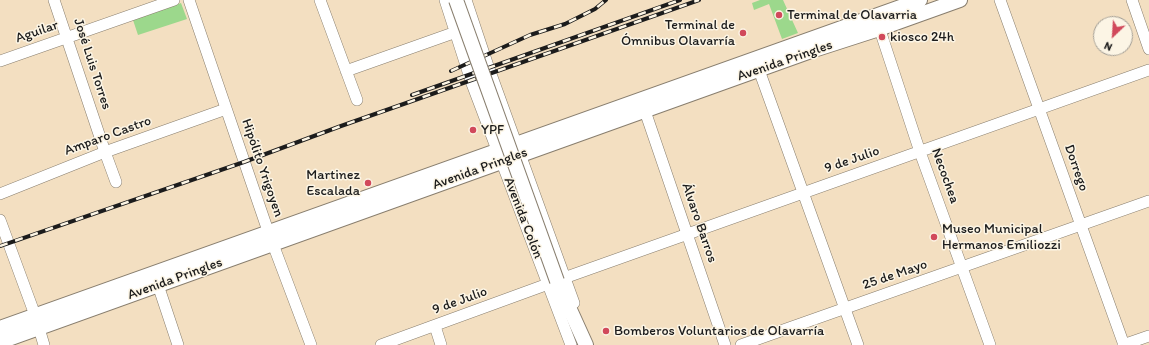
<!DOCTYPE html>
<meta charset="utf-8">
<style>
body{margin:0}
#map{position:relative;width:1149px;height:345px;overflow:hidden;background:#f3dfc1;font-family:Itim,sans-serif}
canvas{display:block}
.north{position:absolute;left:1093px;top:16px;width:40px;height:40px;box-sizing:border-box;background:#fcf5e5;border:1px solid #a29e95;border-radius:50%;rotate:205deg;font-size:11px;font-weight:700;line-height:16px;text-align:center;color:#1c1c1c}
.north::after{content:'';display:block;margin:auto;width:14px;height:18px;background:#d1495b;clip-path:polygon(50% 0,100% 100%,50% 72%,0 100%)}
</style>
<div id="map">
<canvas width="1149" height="345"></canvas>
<div class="north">N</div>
</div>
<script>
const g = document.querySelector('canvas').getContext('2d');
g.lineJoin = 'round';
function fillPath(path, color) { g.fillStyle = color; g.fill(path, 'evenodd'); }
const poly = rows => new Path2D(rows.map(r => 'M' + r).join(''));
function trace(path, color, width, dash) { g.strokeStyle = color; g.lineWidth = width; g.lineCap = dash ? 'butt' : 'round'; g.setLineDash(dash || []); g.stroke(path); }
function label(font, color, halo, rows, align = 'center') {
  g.font = font + ' Itim,sans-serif'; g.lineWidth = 3; g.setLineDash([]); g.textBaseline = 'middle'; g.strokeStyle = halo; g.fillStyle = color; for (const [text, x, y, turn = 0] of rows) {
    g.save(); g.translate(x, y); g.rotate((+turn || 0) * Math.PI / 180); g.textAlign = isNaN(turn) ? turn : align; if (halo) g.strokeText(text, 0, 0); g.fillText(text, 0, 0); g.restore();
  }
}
fillPath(poly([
 [760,0,783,0,798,33,782,39,769,4,754,10,752,3],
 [181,3,187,19,138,35,133,20]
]), '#9cd88c');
const minor = poly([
 [54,0,105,152,116,182],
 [189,0,268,231,311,345],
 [320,0,357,100],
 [445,0,471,81,571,345],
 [466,0,487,63,574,303],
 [1000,0,1124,345],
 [1132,0,1149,49],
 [877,21,920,152,990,345],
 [0,61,174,0],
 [759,70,858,345],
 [346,71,456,32],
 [645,111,725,345],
 [0,194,105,152,226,109],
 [0,220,35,315,44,345],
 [564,278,1149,70],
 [158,285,178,345],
 [435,326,441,345],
 [381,345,548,284],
 [741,345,1149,201],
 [1123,345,1149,336]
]);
const major = poly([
 [557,281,586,345],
 [0,328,920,0],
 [0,342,521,155,814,50,879,29,960,0]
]);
trace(minor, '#887e6e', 12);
trace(major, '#887e6e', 16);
trace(minor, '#fff', 11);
trace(major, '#fff', 14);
const rail = poly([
 [451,71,530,35,565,24,595,9,606,0],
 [412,95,680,0],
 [0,246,244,162,341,126,699,0]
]);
trace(rail, '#1c1c1c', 4);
trace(rail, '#fcf5e5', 2.5, [8]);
const majorBridge = poly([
 [456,0,557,281]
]);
trace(majorBridge, '#887e6e', 16, []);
trace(majorBridge, '#fff', 14);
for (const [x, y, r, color] of [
 [779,15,4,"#d1495b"],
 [743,33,4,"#d1495b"],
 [882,37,4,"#d1495b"],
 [473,130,4,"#d1495b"],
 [368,183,4,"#d1495b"],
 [934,237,4,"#d1495b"],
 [606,331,4,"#d1495b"]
]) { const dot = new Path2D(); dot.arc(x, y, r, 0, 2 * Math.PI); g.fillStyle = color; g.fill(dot); trace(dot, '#fcf5e5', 1.5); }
label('14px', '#1c1c1c', '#fcf5e5', [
 ["Terminal de Olavarria",787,15],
 ["Terminal de",735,25,"right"],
 ["Ómnibus Olavarría",735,41,"right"],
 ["kiosco 24h",890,37],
 ["YPF",481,130],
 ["Martinez",360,175,"right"],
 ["Escalada",360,191,"right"],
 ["Museo Municipal",942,229],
 ["Hermanos Emiliozzi",942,245],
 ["Bomberos Voluntarios de Olavarría",614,331]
], 'left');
label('14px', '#1c1c1c', '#fcf5e5', [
 ["Aguilar",37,32,-19],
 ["Avenida Pringles",785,61,-19],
 ["José Luis Torres",92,64,72],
 ["Amparo Castro",108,136,-20],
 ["9 de Julio",852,160,-19],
 ["Hipólito Yrigoyen",262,168,71],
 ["Dorrego",1076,168,71],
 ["Avenida Pringles",480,169,-20],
 ["Necochea",945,176,70],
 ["Avenida Colón",523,218,69],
 ["Álvaro Barros",699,223,71],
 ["25 de Mayo",895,275,-19],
 ["Avenida Pringles",175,279,-20],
 ["9 de Julio",460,301,-20]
]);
</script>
